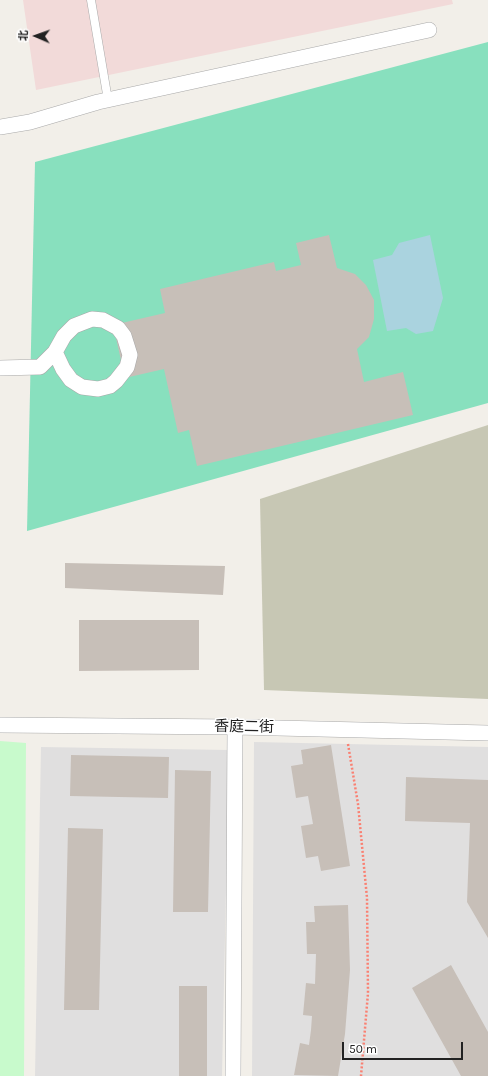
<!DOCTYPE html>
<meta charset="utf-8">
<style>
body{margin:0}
#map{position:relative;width:488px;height:1076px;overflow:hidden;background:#f2efe9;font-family:Karla,"Noto Sans SC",sans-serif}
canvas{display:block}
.north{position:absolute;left:16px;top:16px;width:40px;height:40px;-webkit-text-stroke:3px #fff;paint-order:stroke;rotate:272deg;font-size:11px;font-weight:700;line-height:16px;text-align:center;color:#222}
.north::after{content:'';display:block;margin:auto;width:14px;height:18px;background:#222;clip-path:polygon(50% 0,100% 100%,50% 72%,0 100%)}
.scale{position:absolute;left:342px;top:1042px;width:121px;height:18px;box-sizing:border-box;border:2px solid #222;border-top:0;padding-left:5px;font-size:12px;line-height:14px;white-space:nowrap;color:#222;-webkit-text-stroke:3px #fff;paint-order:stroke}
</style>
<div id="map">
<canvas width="488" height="1076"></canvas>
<div class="north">北</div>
<div class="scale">50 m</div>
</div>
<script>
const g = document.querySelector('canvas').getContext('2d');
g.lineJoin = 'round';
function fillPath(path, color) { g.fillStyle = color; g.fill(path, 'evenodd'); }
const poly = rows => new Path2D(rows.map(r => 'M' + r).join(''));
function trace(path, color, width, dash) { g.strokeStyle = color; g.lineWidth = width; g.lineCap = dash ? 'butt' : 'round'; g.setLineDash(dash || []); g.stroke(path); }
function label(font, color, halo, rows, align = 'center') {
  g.font = font + ' Karla,"Noto Sans SC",sans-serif'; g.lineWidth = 3; g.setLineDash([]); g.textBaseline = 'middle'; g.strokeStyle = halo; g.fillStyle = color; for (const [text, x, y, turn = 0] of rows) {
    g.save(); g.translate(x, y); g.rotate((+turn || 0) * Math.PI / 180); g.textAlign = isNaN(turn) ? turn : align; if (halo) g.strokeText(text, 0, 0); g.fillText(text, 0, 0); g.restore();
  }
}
fillPath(poly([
 [254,742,488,747,488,1076,252,1076],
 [41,747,229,750,222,1076,35,1076]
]), '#e0dfdf');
fillPath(poly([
 [23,0,452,0,453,4,36,90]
]), '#f2dad9');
fillPath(poly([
 [488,425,488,699,264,690,260,499]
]), '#c7c7b4');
fillPath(poly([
 [0,741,26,743,24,1076,0,1076]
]), '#c8facc');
fillPath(poly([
 [488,42,488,403,27,531,35,162]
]), '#88e0be');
fillPath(poly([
 [430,235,443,298,433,331,416,334,406,328,387,331,373,260,392,255,399,243]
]), '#aad3df');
fillPath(poly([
 [329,235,337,268,355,274,366,285,374,300,374,319,369,337,357,349,364,382,403,372,413,415,197,466,189,430,178,433,164,369,125,378,113,325,165,313,160,289,274,262,276,271,301,265,296,243],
 [65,563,225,566,223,595,65,588],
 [79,620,199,620,199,670,79,671],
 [331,745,350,866,321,871,318,856,306,858,301,826,313,824,308,796,296,798,291,766,303,764,301,750],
 [71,755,169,757,168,798,70,796],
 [175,770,211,771,208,912,173,912],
 [406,777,488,780,488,938,467,902,470,823,405,821],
 [68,828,103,829,99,1010,64,1010],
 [348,905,350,970,345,1034,338,1076,294,1075,300,1043,309,1045,311,1030,312,1016,303,1015,306,983,315,984,316,954,307,954,306,922,315,922,314,906],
 [451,965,488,1032,488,1076,461,1076,412,988],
 [179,986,207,986,207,1076,179,1076]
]), '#c7bfb8');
const service = poly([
 [91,0,108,100]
]);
const minor = poly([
 [0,127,30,122,98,102,429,30],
 [92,319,103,320,118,328,124,336,130,355,127,367,116,381,110,386,98,389,82,387,71,380,63,369,55,352,64,336,74,326,92,319],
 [0,368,40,367,55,352],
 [0,725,235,727,488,733],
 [233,1076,235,727]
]);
trace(service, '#a9a9a9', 9);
trace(minor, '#a9a9a9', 16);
trace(poly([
 [348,744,358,804,367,898,368,993,361,1076]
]), '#fa8072', 2.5, [2, 2]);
trace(service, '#fff', 8);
trace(minor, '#fff', 15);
label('15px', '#222', '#fff', [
 ["香庭二街",244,727,1]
]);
</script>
